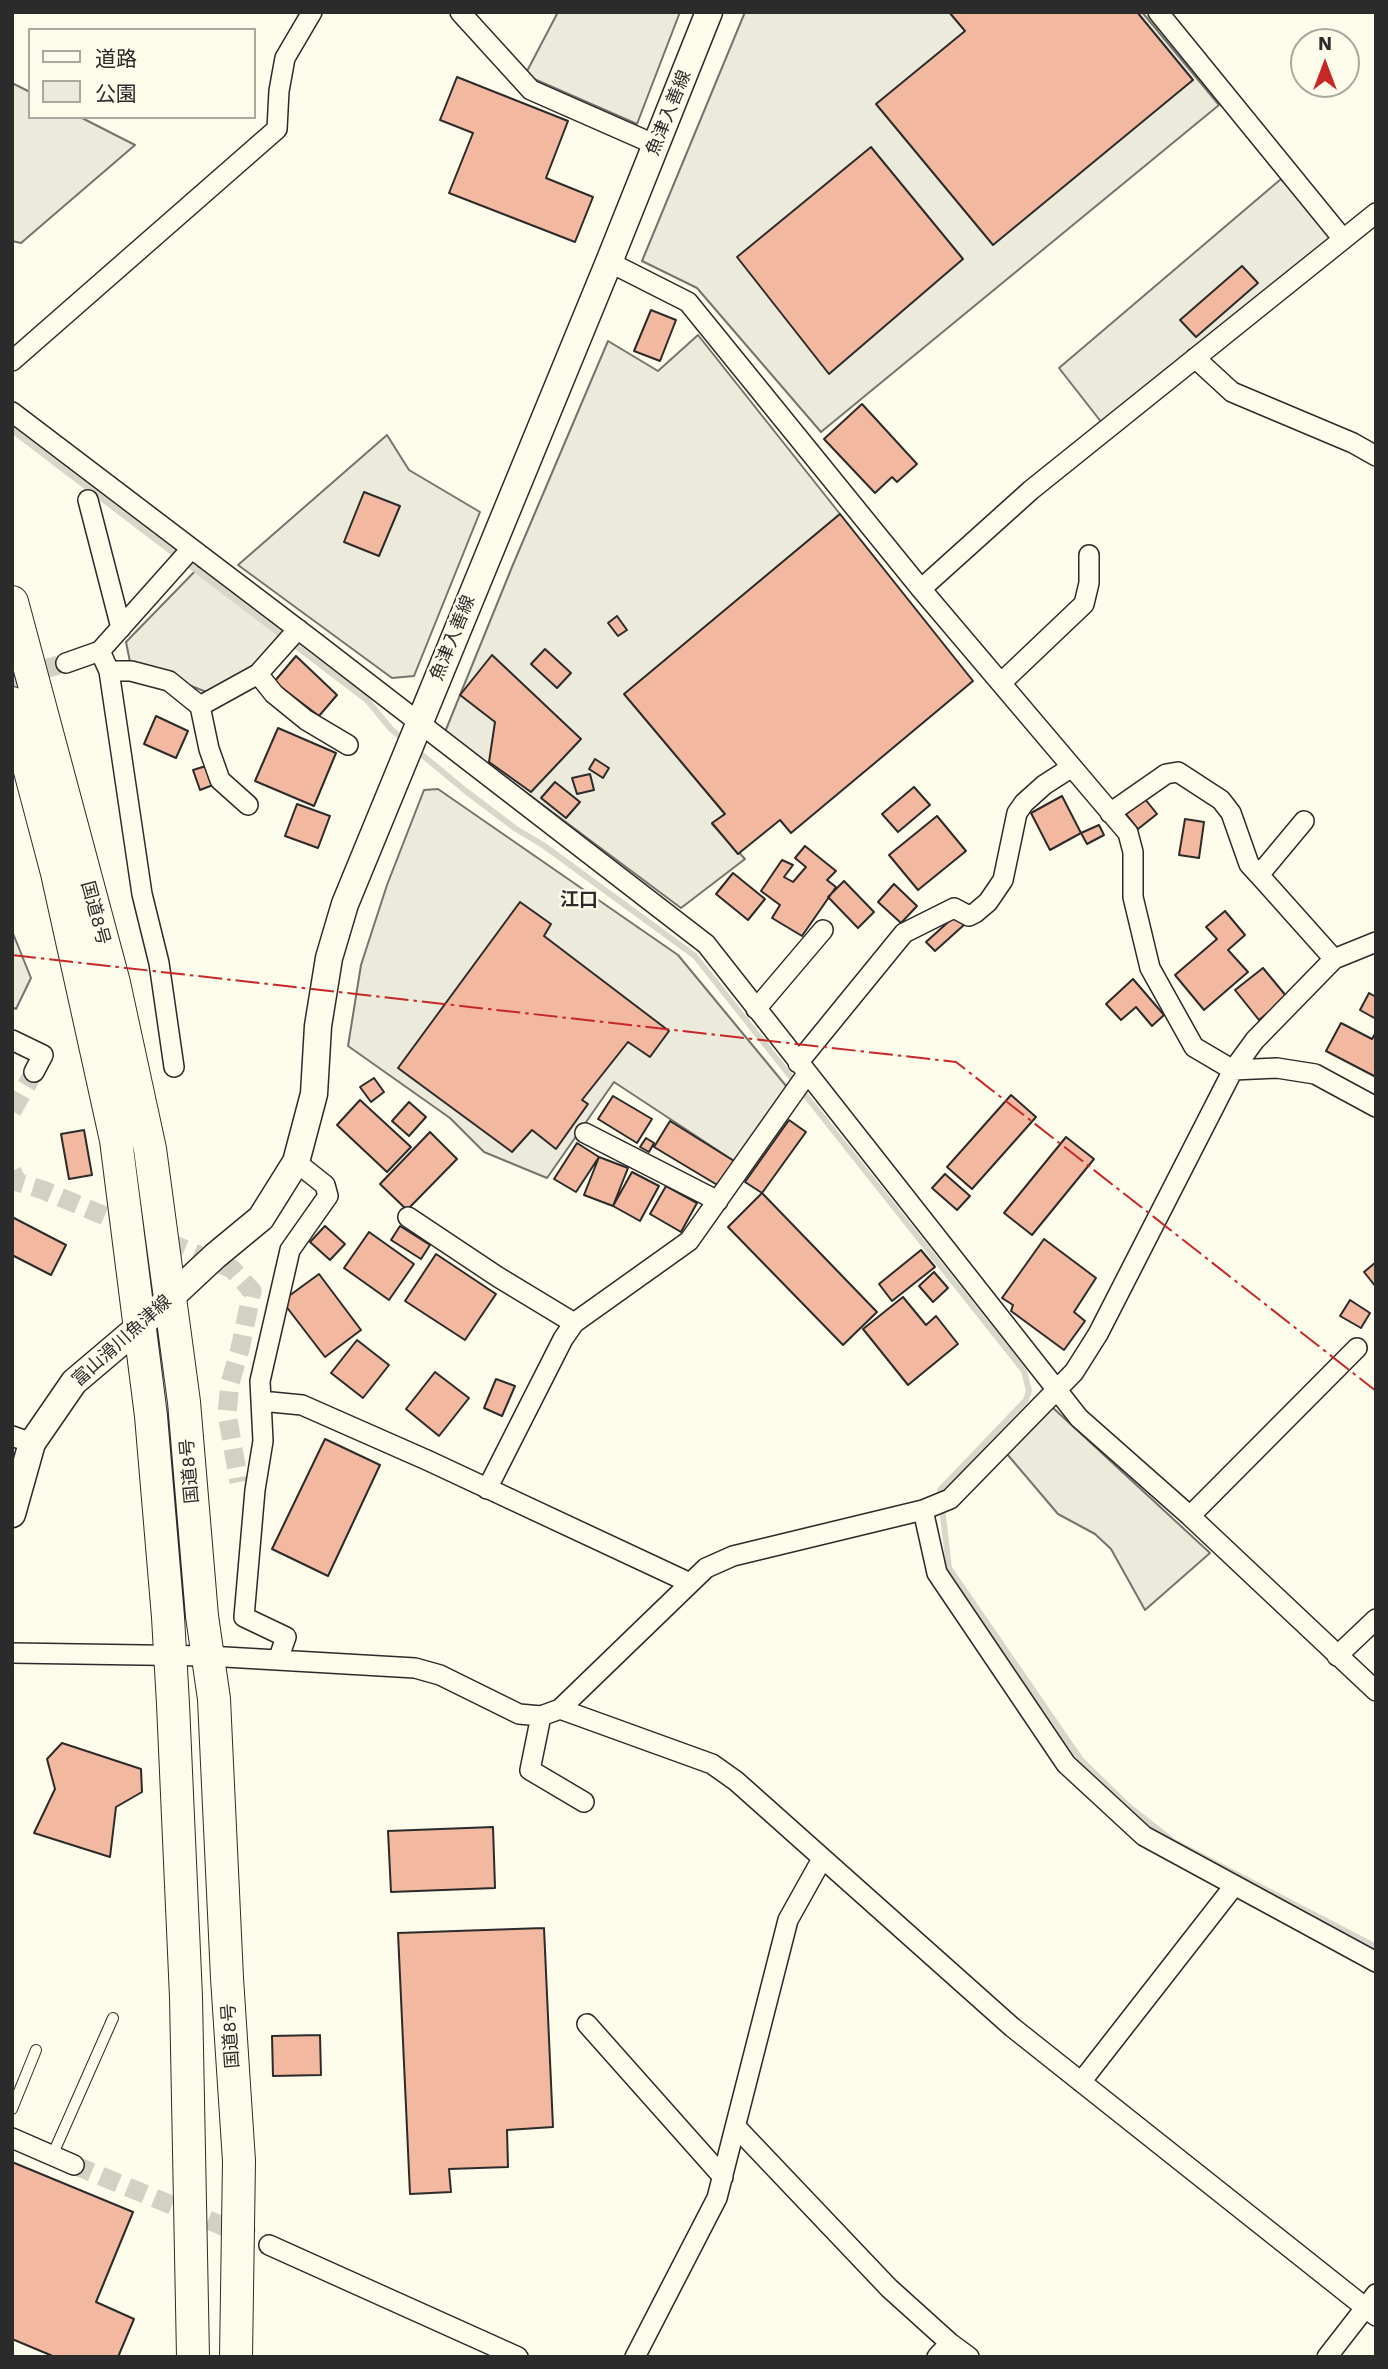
<!DOCTYPE html>
<meta charset="utf-8">
<style>
body{margin:0}
#map{position:relative;width:1388px;height:2369px;overflow:hidden;background:#fdfbea;font-family:"Work Sans","Noto Sans JP",sans-serif}
canvas{display:block}
.frame{position:absolute;inset:0;border:14px solid #2b2b2b;pointer-events:none}
.legend{position:absolute;left:28px;top:28px;width:228px;height:91px;box-sizing:border-box;background:#fdfbea;border:2px solid #a9a89e;margin:0;padding:9px 12px;list-style:none;font-size:21px;color:#2b2b2b}
.legend li{display:flex;align-items:center;gap:14px;height:35px}
.legend b{width:35px;border:2px solid #a9a89e}
.north{position:absolute;left:1290px;top:28px;width:70px;height:70px;box-sizing:border-box;background:#fdfbea;border:2px solid #a9a89e;border-radius:50%;rotate:0deg;font-size:19px;font-weight:700;line-height:28px;text-align:center;color:#2b2b2b}
.north::after{content:'';display:block;margin:auto;width:24px;height:32px;background:#c62828;clip-path:polygon(50% 0,100% 100%,50% 72%,0 100%)}
</style>
<div id="map">
<canvas width="1388" height="2369"></canvas>
<div class="frame"></div>
<ul class="legend">
<li><b style="height:9px;background:#fdfbea"></b>道路</li>
<li><b style="height:19px;background:#ecebdb"></b>公園</li>
</ul>
<div class="north">N</div>
</div>
<script>
const g = document.querySelector('canvas').getContext('2d');
g.lineJoin = 'round';
function fillPath(path, color) { g.fillStyle = color; g.fill(path, 'evenodd'); }
const poly = rows => new Path2D(rows.map(r => 'M' + r).join(''));
function trace(path, color, width, dash) { g.strokeStyle = color; g.lineWidth = width; g.lineCap = dash ? 'butt' : 'round'; g.setLineDash(dash || []); g.stroke(path); }
function label(font, color, halo, rows, align = 'center') {
  g.font = font + ' "Work Sans","Noto Sans JP",sans-serif'; g.lineWidth = 5; g.setLineDash([]); g.textBaseline = 'middle'; g.strokeStyle = halo; g.fillStyle = color; for (const [text, x, y, turn = 0] of rows) {
    g.save(); g.translate(x, y); g.rotate((+turn || 0) * Math.PI / 180); g.textAlign = isNaN(turn) ? turn : align; if (halo) g.strokeText(text, 0, 0); g.fillText(text, 0, 0); g.restore();
  }
}
const green = poly([
 [12,83,30,92,30,117,80,117,135,145,21,243,12,241,12,83],
 [12,931,31,978,16,1009,12,1007,12,931]
]);
fillPath(green, '#ecebdb');
trace(green, '#74746e', 2);
const parking = poly([
 [558,12,680,12,637,124,525,75,558,12],
 [745,12,1142,12,1219,105,821,432,697,288,642,261,745,12],
 [1281,179,1334,237,1102,423,1059,368,1281,179],
 [698,335,840,514,625,694,725,814,712,824,745,859,681,908,445,732,512,567,608,341,658,371,698,335],
 [387,435,409,470,480,512,414,676,392,678,238,565,387,435],
 [201,565,288,634,256,666,209,693,130,662,126,642,201,565],
 [438,789,678,955,787,1087,734,1161,614,1082,547,1178,484,1152,450,1118,348,1046,361,965,387,885,424,790,438,789],
 [1051,1406,1210,1553,1145,1610,1111,1549,1095,1534,1058,1514,1007,1454,1051,1406]
]);
fillPath(parking, '#eceadb');
trace(parking, '#74746e', 2);
trace(poly([
 [12,430,367,700,391,729,404,740],
 [415,749,467,792,516,829,543,845,695,956,1024,1371,1029,1391,1026,1400,940,1490,949,1568,1081,1760,1126,1804,1174,1842,1376,1947]
]), '#d8d7c9', 6);
const building = poly([
 [949,12,1137,12,1193,80,993,245,876,104,965,31,949,12],
 [457,77,568,121,546,178,593,197,575,242,449,193,473,133,440,120,457,77],
 [871,147,963,259,829,374,737,257,871,147],
 [1242,266,1258,283,1196,337,1180,320,1242,266],
 [651,310,676,320,660,361,634,351,651,310],
 [862,404,917,464,897,482,892,477,875,493,824,439,862,404],
 [364,492,400,506,379,556,344,542,364,492],
 [840,514,973,681,791,833,780,820,738,854,712,823,725,814,624,694,840,514],
 [617,616,627,630,618,636,608,623,617,616],
 [545,649,571,673,557,688,531,664,545,649],
 [492,655,581,739,531,792,489,762,495,722,460,695,492,655],
 [296,656,337,695,319,716,274,682,296,656],
 [156,716,188,731,176,758,144,744,156,716],
 [278,728,336,753,314,806,255,781,278,728],
 [595,759,609,768,603,778,589,769,595,759],
 [206,766,213,785,200,790,193,770,206,766],
 [590,774,594,790,577,794,572,778,590,774],
 [555,782,580,802,566,818,541,798,555,782],
 [914,787,930,805,898,832,882,814,914,787],
 [1062,796,1081,833,1050,850,1031,813,1062,796],
 [1145,799,1157,814,1138,829,1126,814,1145,799],
 [297,804,330,816,318,848,285,836,297,804],
 [937,816,966,851,918,890,889,855,937,816],
 [1185,819,1204,822,1199,858,1179,855,1185,819],
 [1099,825,1104,835,1087,844,1081,833,1099,825],
 [805,846,836,871,827,880,836,887,802,936,772,918,780,905,761,891,782,860,793,865,784,877,793,882,806,867,795,858,805,846],
 [733,873,765,899,748,920,716,894,733,873],
 [844,881,874,912,858,928,828,897,844,881],
 [894,884,917,906,901,923,878,902,894,884],
 [520,902,551,924,544,936,669,1031,650,1057,628,1042,582,1100,588,1104,556,1149,532,1130,512,1152,398,1068,520,902],
 [1225,911,1245,935,1228,950,1248,972,1204,1010,1175,975,1217,939,1206,927,1225,911],
 [956,915,965,924,935,951,926,942,956,915],
 [1263,968,1287,997,1259,1020,1235,990,1263,968],
 [1133,979,1164,1015,1152,1026,1136,1007,1121,1020,1106,1004,1133,979],
 [1369,993,1376,997,1376,1019,1360,1010,1369,993],
 [1341,1023,1372,1039,1376,1032,1376,1077,1326,1051,1341,1023],
 [374,1078,384,1092,371,1102,360,1087,374,1078],
 [1011,1095,1036,1117,972,1189,947,1167,1011,1095],
 [613,1096,652,1119,637,1143,598,1119,613,1096],
 [360,1100,411,1147,387,1172,337,1125,360,1100],
 [409,1102,426,1117,409,1136,392,1121,409,1102],
 [789,1120,806,1132,762,1193,745,1182,789,1120],
 [670,1121,734,1161,719,1186,654,1147,670,1121],
 [84,1130,92,1175,69,1179,61,1134,84,1130],
 [430,1132,457,1159,407,1210,380,1184,430,1132],
 [1066,1137,1094,1159,1032,1235,1004,1213,1066,1137],
 [646,1138,654,1143,649,1152,640,1147,646,1138],
 [577,1143,599,1157,576,1192,554,1179,577,1143],
 [599,1157,628,1168,613,1206,584,1195,599,1157],
 [632,1172,659,1186,640,1221,613,1206,632,1172],
 [945,1174,970,1196,957,1210,932,1188,945,1174],
 [666,1186,697,1203,681,1232,650,1214,666,1186],
 [762,1193,877,1312,843,1345,728,1227,762,1193],
 [12,1217,66,1245,51,1275,12,1255,12,1217],
 [325,1226,345,1244,330,1260,310,1242,325,1226],
 [400,1226,430,1245,421,1259,391,1240,400,1226],
 [369,1232,414,1264,389,1300,344,1268,369,1232],
 [1044,1239,1096,1278,1074,1312,1085,1321,1064,1350,1011,1311,1013,1305,1002,1298,1044,1239],
 [921,1250,935,1267,892,1301,879,1284,921,1250],
 [436,1254,496,1294,465,1340,405,1301,436,1254],
 [1376,1262,1376,1287,1364,1272,1376,1262],
 [934,1272,948,1288,933,1302,919,1286,934,1272],
 [319,1274,361,1330,325,1357,282,1301,319,1274],
 [903,1297,926,1325,936,1316,958,1344,908,1385,863,1329,903,1297],
 [1350,1300,1370,1313,1361,1328,1340,1316,1350,1300],
 [357,1340,389,1365,363,1398,331,1373,357,1340],
 [435,1372,469,1398,439,1436,406,1409,435,1372],
 [496,1379,515,1386,502,1416,484,1408,496,1379],
 [325,1439,380,1465,328,1576,272,1549,325,1439],
 [62,1743,141,1769,142,1792,116,1807,110,1857,34,1833,55,1789,47,1759,62,1743],
 [493,1827,495,1888,391,1892,388,1831,493,1827],
 [544,1928,553,2127,507,2130,508,2167,449,2169,451,2192,410,2194,398,1933,544,1928],
 [320,2035,321,2075,273,2076,272,2036,320,2035],
 [12,2162,133,2212,96,2302,134,2319,118,2357,55,2357,12,2339,12,2162]
]);
fillPath(building, '#f2b8a0');
trace(building, '#2b2b2b', 2);
trace(poly([
 [12,678,66,663],
 [12,1111,34,1072],
 [12,1171,17,1182,43,1190,232,1269,252,1291,240,1349,230,1383,227,1414,239,1482],
 [74,2165,269,2245]
]), '#d3d1c4', 19, [19, 10]);
const service = poly([
 [12,2109,36,2050],
 [52,2156,113,2018]
]);
const minor = poly([
 [460,12,531,90,656,145],
 [1158,12,1343,239],
 [609,262,688,302,921,589,1128,833,1133,852,1133,897,1150,968,1194,1047,1233,1070,1277,1068,1315,1074,1376,1107],
 [1195,358,1232,392,1353,443,1376,456],
 [12,361,277,129,279,91,285,58,312,12],
 [12,412,312,640,706,944,1079,1418,1190,1516,1376,1691],
 [88,500,121,628],
 [921,589,1031,490,1376,213],
 [100,651,109,671,142,894,159,963,174,1067],
 [66,663,100,651,191,549],
 [109,671,131,671,169,681,200,706,258,674,274,694,306,720,348,745],
 [258,674,298,629],
 [1002,682,1084,604,1089,583,1089,555],
 [200,706,209,749,220,780,248,805],
 [1110,813,1166,774,1178,772,1221,800,1231,813,1249,864,1259,875,1304,821],
 [1259,875,1334,959],
 [756,1009,823,930],
 [12,1040,43,1055,34,1072],
 [798,1063,904,933,954,908,969,916,975,913,988,902,1003,880,1017,813,1024,803,1044,785,1072,767],
 [585,1133,718,1201],
 [408,1217,498,1277,574,1323],
 [261,1401,302,1405,429,1461,690,1583],
 [12,1436,32,1443],
 [487,1489,563,1339,574,1323,689,1241,807,1074],
 [923,1510,937,1573,1066,1764,1144,1836,1376,1962],
 [1190,1516,1357,1348],
 [12,1653,208,1656,415,1668,440,1675,519,1714,541,1716,560,1709,706,1568,733,1556,923,1510,950,1499,1074,1372,1098,1334,1233,1070,1255,1040,1334,959,1376,942],
 [1337,1656,1376,1619],
 [278,1660,286,1637,244,1617,255,1490,263,1441,260,1381,290,1250,328,1196,325,1185,296,1162],
 [560,1709,712,1764,736,1781,1012,2027,1376,2316],
 [541,1716,530,1770,584,1802],
 [587,2024,723,2177],
 [1081,2082,1234,1886],
 [737,2128,889,2288,950,2343,969,2357],
 [12,2138,74,2165],
 [269,2245,518,2357],
 [635,2357,717,2198,788,1920,822,1859],
 [937,2357,950,2343],
 [1327,2357,1376,2294]
]);
const secondary = poly([
 [12,1514,32,1443,74,1382,140,1326,215,1256,261,1218,296,1162,314,1094,318,1026,329,958,345,904,609,262,709,12]
]);
const trunk = poly([
 [12,602,114,983,150,1149,184,1402,202,1616,214,1699,227,1978,239,2161,236,2357],
 [12,703,57,873,116,1140,151,1416,168,1617,173,1704,186,1997,193,2357]
]);
trace(service, '#2b2b2b', 12);
trace(minor, '#2b2b2b', 22);
trace(secondary, '#2b2b2b', 29);
trace(trunk, '#2b2b2b', 34);
trace(service, '#fdfbea', 10);
trace(minor, '#fdfbea', 19);
trace(secondary, '#fdfbea', 26);
trace(trunk, '#fdfbea', 32);
trace(poly([
 [12,955,956,1062,1376,1391]
]), '#c62828', 2, [24, 5, 3.5, 5]);
label('18px', '#2b2b2b', '#fdfbea', [
 ["魚津入善線",669,113,-68],
 ["魚津入善線",453,638,-68],
 ["国道8号",95,913,75],
 ["富山滑川魚津線",122,1341,-42],
 ["国道8号",190,1471,-95],
 ["国道8号",231,2036,-94]
]);
label('bold 19px', '#2b2b2b', '#fdfbea', [
 ["江口",579,900]
]);
</script>
